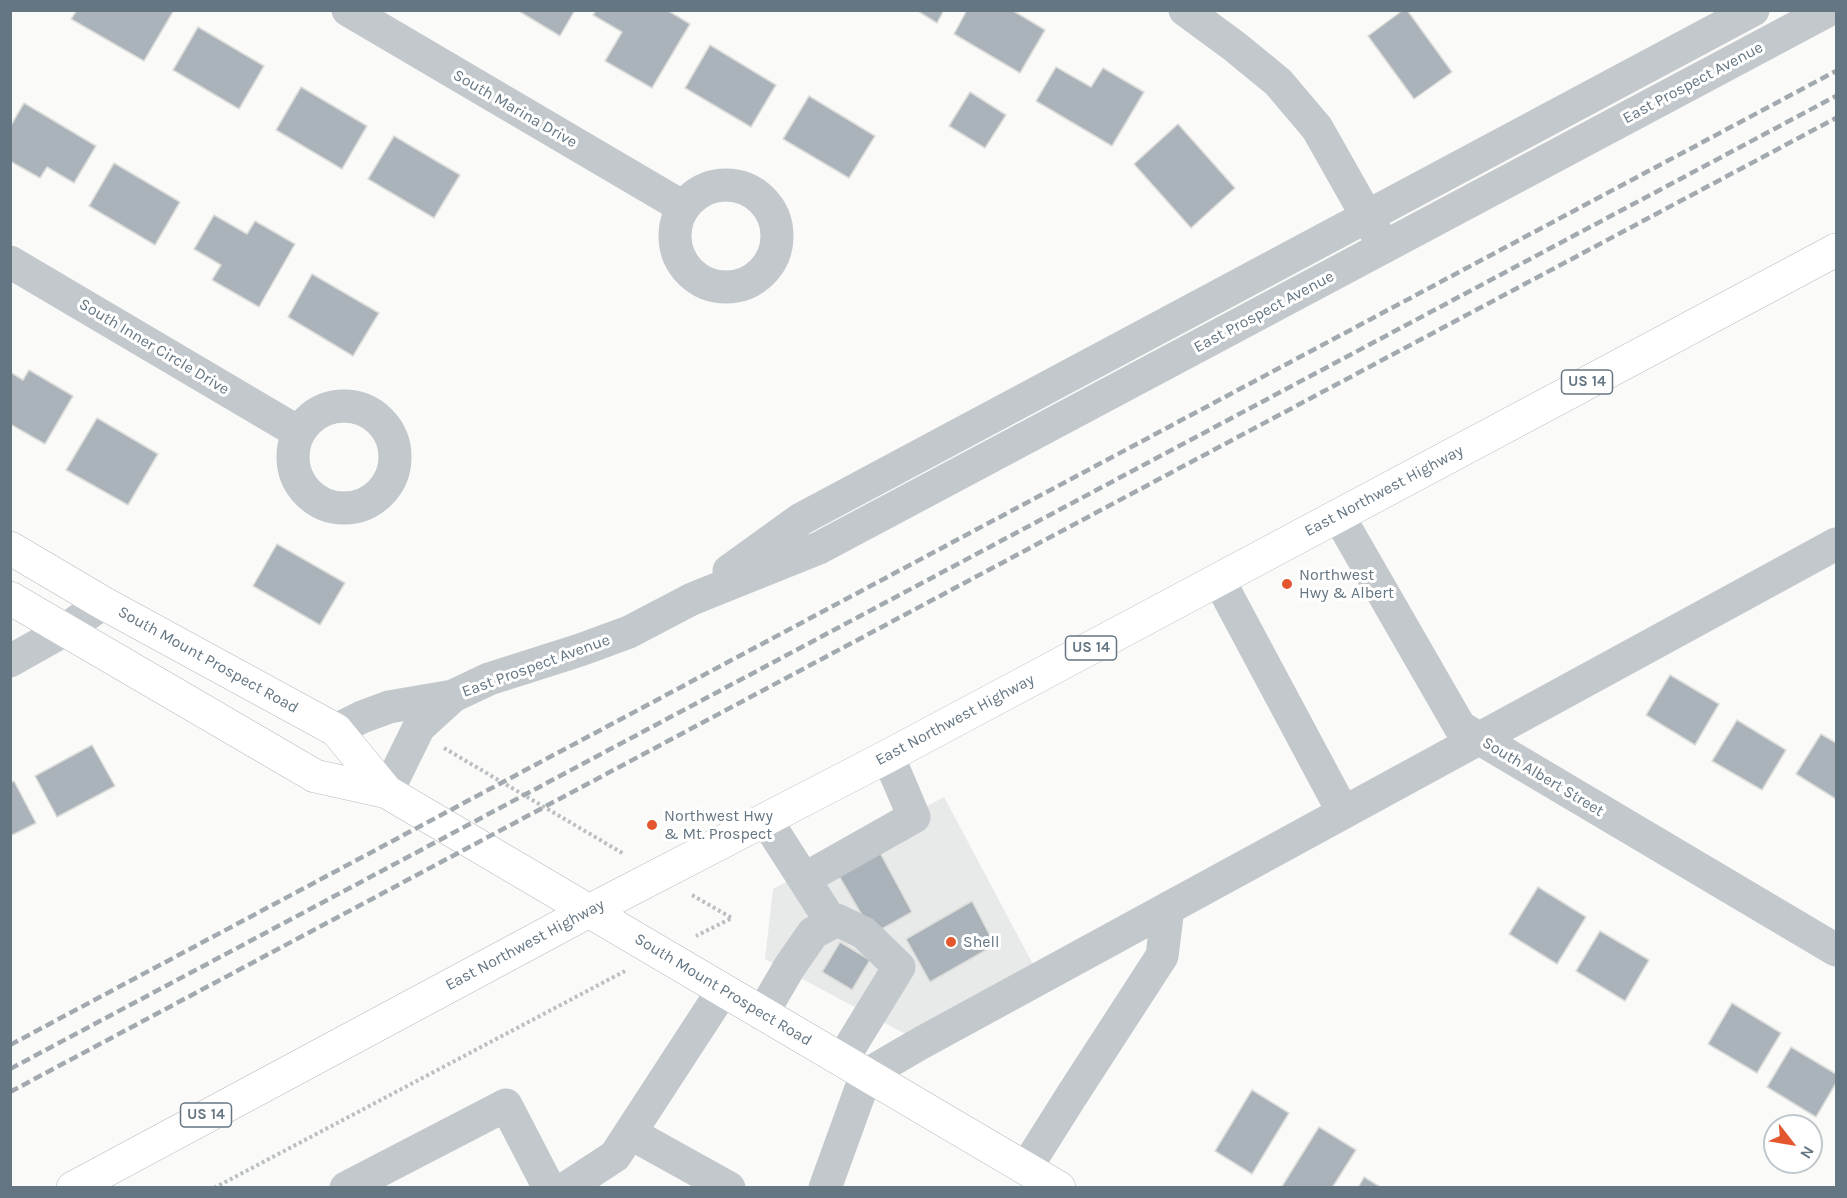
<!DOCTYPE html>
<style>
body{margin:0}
#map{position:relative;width:1847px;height:1198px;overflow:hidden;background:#fafaf8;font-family:Karla,sans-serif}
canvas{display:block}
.frame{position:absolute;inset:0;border:12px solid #657683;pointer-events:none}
.north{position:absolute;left:1763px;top:1114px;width:60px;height:60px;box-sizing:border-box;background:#fff;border:2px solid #c1c8cd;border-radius:50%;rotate:121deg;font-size:16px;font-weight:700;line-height:24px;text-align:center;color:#657683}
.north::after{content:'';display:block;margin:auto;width:21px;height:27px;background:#e4572e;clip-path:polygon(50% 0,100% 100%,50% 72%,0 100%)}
</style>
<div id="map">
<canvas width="1847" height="1198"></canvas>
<div class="frame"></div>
<div class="north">N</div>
</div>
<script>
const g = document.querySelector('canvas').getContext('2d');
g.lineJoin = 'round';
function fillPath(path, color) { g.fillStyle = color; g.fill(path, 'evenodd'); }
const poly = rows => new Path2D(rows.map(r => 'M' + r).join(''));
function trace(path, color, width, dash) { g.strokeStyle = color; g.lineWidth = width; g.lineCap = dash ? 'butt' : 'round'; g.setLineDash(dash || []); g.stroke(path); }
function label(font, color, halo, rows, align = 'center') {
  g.font = font + ' Karla,sans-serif'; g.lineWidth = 6; g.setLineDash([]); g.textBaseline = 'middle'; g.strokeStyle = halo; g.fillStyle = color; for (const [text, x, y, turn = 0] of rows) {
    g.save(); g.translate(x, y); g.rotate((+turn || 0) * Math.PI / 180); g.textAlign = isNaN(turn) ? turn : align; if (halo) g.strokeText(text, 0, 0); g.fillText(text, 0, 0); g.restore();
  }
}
fillPath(poly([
 [944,797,1034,966,907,1035,765,959,773,889]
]), '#e8e9e9');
const building = poly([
 [77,10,174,10,144,61,71,19,77,10],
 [517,10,575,10,560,36,517,10],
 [596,10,667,10,690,24,652,88,605,61,622,32,593,15,596,10],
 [916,10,944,10,937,23,916,10],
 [967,10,1012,10,1045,30,1020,73,954,34,967,10],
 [1403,10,1407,10,1452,72,1414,99,1368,36,1403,10],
 [198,27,264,66,239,109,173,70,198,27],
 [710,45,776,85,751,127,685,88,710,45],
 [1056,67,1091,87,1103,68,1144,92,1112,146,1036,101,1056,67],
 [301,87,367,126,342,169,276,130,301,87],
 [970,92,1006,115,985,148,949,126,970,92],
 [809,96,875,136,849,178,783,139,809,96],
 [24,103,96,146,74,183,47,167,40,178,10,161,10,127,24,103],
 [1178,124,1235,188,1191,228,1134,164,1178,124],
 [394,136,460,175,434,218,368,179,394,136],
 [114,163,180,202,155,245,89,206,114,163],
 [214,215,247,234,255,221,295,244,259,307,212,280,221,265,194,249,214,215],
 [312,274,379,313,353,356,288,317,312,274],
 [29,370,73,396,45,444,10,424,10,372,23,380,29,370],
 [97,418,158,454,128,505,66,470,97,418],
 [277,544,345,583,320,625,253,586,277,544],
 [1670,675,1719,704,1695,745,1646,715,1670,675],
 [1737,720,1786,750,1762,790,1712,761,1737,720],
 [1821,734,1836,743,1836,799,1796,774,1821,734],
 [92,745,115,786,57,817,35,776,92,745],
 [14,781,36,823,10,836,10,783,14,781],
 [878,849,912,912,873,934,836,871,878,849],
 [1538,887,1586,917,1557,964,1509,934,1538,887],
 [972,901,995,945,930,982,906,939,972,901],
 [1600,931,1649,960,1625,1001,1576,971,1600,931],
 [840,942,870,960,852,990,822,972,840,942],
 [1732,1003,1781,1033,1757,1073,1708,1044,1732,1003],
 [1791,1047,1836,1074,1836,1083,1816,1117,1767,1087,1791,1047],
 [1252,1090,1289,1113,1252,1174,1215,1151,1252,1090],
 [1319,1127,1356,1150,1332,1188,1281,1188,1319,1127],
 [1364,1177,1382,1188,1358,1188,1364,1177]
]);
fillPath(building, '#aab3b9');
trace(building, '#dcdcda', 1.5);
const major = poly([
 [10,548,103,603,336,730,387,792],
 [10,598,315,776,387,792,1059,1188],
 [73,1188,589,911,888,756,1836,250]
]);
trace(major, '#b5babe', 34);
trace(poly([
 [444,748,624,854],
 [692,895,732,918,696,936],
 [214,1188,625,971]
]), '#bbbfc2', 4, [3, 3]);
trace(poly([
 [348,10,683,207],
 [1185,10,1234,46,1278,82,1317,128,1378,236],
 '675 236a51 51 0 1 1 102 0a51 51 0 1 1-102 0Z',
 [10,262,298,432],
 '293 457a51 51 0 1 1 102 0a51 51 0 1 1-102 0Z',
 [1338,515,1460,727,1836,950],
 [729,571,801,519,1753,10],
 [1219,580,1343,812],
 [10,661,65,630,103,603],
 [336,730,362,717,389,707,453,696],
 [387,792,419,727,453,696,489,679,580,650,629,632,692,599,819,548,1829,10],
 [766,820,832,923],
 [804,879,914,817,888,756],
 [762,1014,790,966,813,933,837,920,864,933,899,967,842,1060],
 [630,1133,729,1188],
 [1026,1168,1072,1095,1162,956,1168,908],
 [346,1188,506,1105,549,1188],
 [566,1188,615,1156,723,990],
 [825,1188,866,1075,921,1043,1836,544]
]), '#c3c8cc', 33);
trace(major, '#fff', 33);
trace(poly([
 [10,1045,1836,71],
 [10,1069,1836,96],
 [10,1092,1836,118]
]), '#a2aab0', 4.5, [9, 4.5]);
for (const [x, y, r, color] of [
 [1287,584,6,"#e4572e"],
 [652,825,6,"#e4572e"],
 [951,942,6,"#e4572e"]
]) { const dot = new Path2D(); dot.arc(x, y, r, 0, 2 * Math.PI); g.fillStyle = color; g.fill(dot); trace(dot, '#fff', 2); }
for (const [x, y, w] of [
 [1587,382,51],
 [1091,648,51],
 [206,1115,51]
]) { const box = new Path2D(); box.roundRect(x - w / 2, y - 12, w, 24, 4.5); g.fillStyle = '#fff'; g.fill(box); trace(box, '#657683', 1.5); }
label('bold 15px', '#657683', null, [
 ["US 14",1587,382],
 ["US 14",1091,648],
 ["US 14",206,1115]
]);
label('16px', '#657683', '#fff', [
 ["East Prospect Avenue",1693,83,-28],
 ["South Marina Drive",515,109,30],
 ["East Prospect Avenue",1264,312,-28],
 ["South Inner Circle Drive",154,347,31],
 ["East Northwest Highway",1384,491,-28],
 ["South Mount Prospect Road",208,660,29],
 ["East Prospect Avenue",536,666,-20],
 ["East Northwest Highway",955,720,-28],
 ["South Albert Street",1543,777,31],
 ["East Northwest Highway",525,945,-28],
 ["South Mount Prospect Road",723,990,31]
]);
label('16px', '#657683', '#fff', [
 ["Northwest",1299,575],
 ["Hwy & Albert",1299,593],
 ["Northwest Hwy",664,816],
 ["& Mt. Prospect",664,834],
 ["Shell",963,942]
], 'left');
</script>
